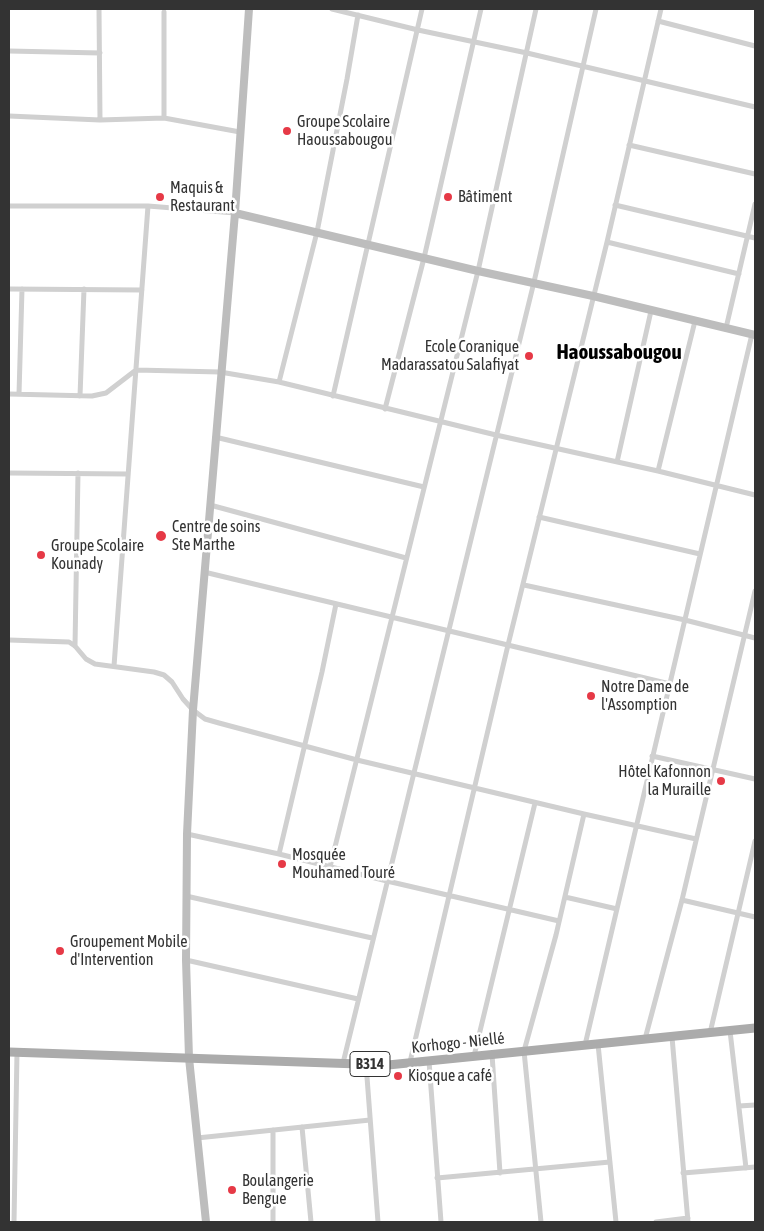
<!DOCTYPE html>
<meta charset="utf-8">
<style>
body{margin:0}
#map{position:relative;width:764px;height:1231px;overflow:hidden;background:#fff;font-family:"Asap Condensed",sans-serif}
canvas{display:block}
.frame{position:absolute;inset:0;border:10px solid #333;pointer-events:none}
</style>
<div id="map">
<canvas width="764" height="1231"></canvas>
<div class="frame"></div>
</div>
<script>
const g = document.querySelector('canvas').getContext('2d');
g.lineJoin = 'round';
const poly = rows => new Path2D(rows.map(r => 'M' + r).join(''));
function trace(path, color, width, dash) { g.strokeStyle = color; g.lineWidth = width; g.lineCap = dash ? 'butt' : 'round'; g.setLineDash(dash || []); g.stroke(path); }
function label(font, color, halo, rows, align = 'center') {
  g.font = font + ' "Asap Condensed",sans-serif'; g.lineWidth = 5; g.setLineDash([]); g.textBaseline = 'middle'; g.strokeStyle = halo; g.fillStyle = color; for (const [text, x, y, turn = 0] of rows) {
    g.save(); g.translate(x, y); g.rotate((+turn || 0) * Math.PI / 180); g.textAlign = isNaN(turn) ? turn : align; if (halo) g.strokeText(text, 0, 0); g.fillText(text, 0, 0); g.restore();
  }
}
trace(poly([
 [99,9,100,120],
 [332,9,418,30,527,53,755,107],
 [658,21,755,46],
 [9,51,100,53],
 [9,116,100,120,164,118,240,132],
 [164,118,164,12],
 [629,145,755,174],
 [615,205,755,238],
 [9,206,148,206,235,213],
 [607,242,739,274],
 [9,289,142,290],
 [726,328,755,204],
 [279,382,317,232,347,79,358,15],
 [9,394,92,396,106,393,136,370,220,372,279,382,496,435,658,471,755,495],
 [19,394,22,289],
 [80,396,84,289],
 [333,396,422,9],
 [385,409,424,258,481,9],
 [215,437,424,487],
 [617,462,651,311],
 [658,471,695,321],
 [9,473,128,474],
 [210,505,406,558],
 [539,517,700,554],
 [204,572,670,684],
 [524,585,685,620,755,638],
 [9,640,69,642,75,646,86,659,95,664,154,672,164,675,172,682,183,699,193,710,205,719,219,723,357,760,584,814,696,839],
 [75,646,78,473],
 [114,666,148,206],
 [652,756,755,779],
 [187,834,279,854,387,881,559,921],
 [279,854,322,672,336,604],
 [330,867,478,271,536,9],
 [186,896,372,938],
 [565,897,617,909],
 [682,900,755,917],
 [186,960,358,999],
 [730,1031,746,1168],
 [710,1033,755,841],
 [672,1037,688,1222],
 [645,1039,682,900,755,591],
 [598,1044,616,1222],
 [585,1045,752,334],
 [492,1054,500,1173],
 [474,1056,535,803],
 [429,1061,441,1222],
 [410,1062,508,645,607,242,661,9],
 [343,1063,534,282,596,9],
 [366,1064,378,1222],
 [739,1106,755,1105],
 [302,1127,311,1222],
 [273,1130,273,1222],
 [197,1138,370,1120],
 [683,1173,755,1167],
 [437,1178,610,1162],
 [14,1222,17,1052],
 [541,1222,524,1051,556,935,584,814],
 [656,1222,688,1218]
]), '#d0d0d0', 5);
trace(poly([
 [235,213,478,271,593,296,755,335],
 [206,1222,189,1058,186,960,187,834,193,710,235,213,249,9]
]), '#bdbdbd', 8);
trace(poly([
 [9,1052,388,1065,755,1028]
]), '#ababab', 9);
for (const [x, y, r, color] of [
 [287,131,5,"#e63946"],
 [160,197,5,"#e63946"],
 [448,197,5,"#e63946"],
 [529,356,5,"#e63946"],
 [161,536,6,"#e63946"],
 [41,555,5,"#e63946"],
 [591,696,5,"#e63946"],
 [721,781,5,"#e63946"],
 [282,864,5,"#e63946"],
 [60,951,5,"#e63946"],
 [398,1076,5,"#e63946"],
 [232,1190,5,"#e63946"]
]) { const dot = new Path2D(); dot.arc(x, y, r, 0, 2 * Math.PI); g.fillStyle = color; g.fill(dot); trace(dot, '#fff', 2); }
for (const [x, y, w] of [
 [370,1064,40]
]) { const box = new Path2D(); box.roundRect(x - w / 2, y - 12.5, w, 25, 4); g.fillStyle = '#fff'; g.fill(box); trace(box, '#333', 1); }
label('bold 15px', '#333', null, [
 ["B314",370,1064]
]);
label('16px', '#333', '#fff', [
 ["Groupe Scolaire",297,122],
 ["Haoussabougou",297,140],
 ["Maquis &",170,188],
 ["Restaurant",170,206],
 ["Bâtiment",458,197],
 ["Ecole Coranique",519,347,"right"],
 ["Madarassatou Salafiyat",519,365,"right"],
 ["Centre de soins",172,527],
 ["Ste Marthe",172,545],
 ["Groupe Scolaire",51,546],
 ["Kounady",51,564],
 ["Notre Dame de",601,687],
 ["l'Assomption",601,705],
 ["Hôtel Kafonnon",711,772,"right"],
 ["la Muraille",711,790,"right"],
 ["Mosquée",292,855],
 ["Mouhamed Touré",292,873],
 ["Groupement Mobile",70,942],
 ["d'Intervention",70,960],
 ["Kiosque a café",408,1076],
 ["Boulangerie",242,1181],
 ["Bengue",242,1199]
], 'left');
label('16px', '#333', '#fff', [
 ["Korhogo - Niellé",458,1043,-6]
]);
label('bold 21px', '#000', '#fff', [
 ["Haoussabougou",619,352]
]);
</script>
